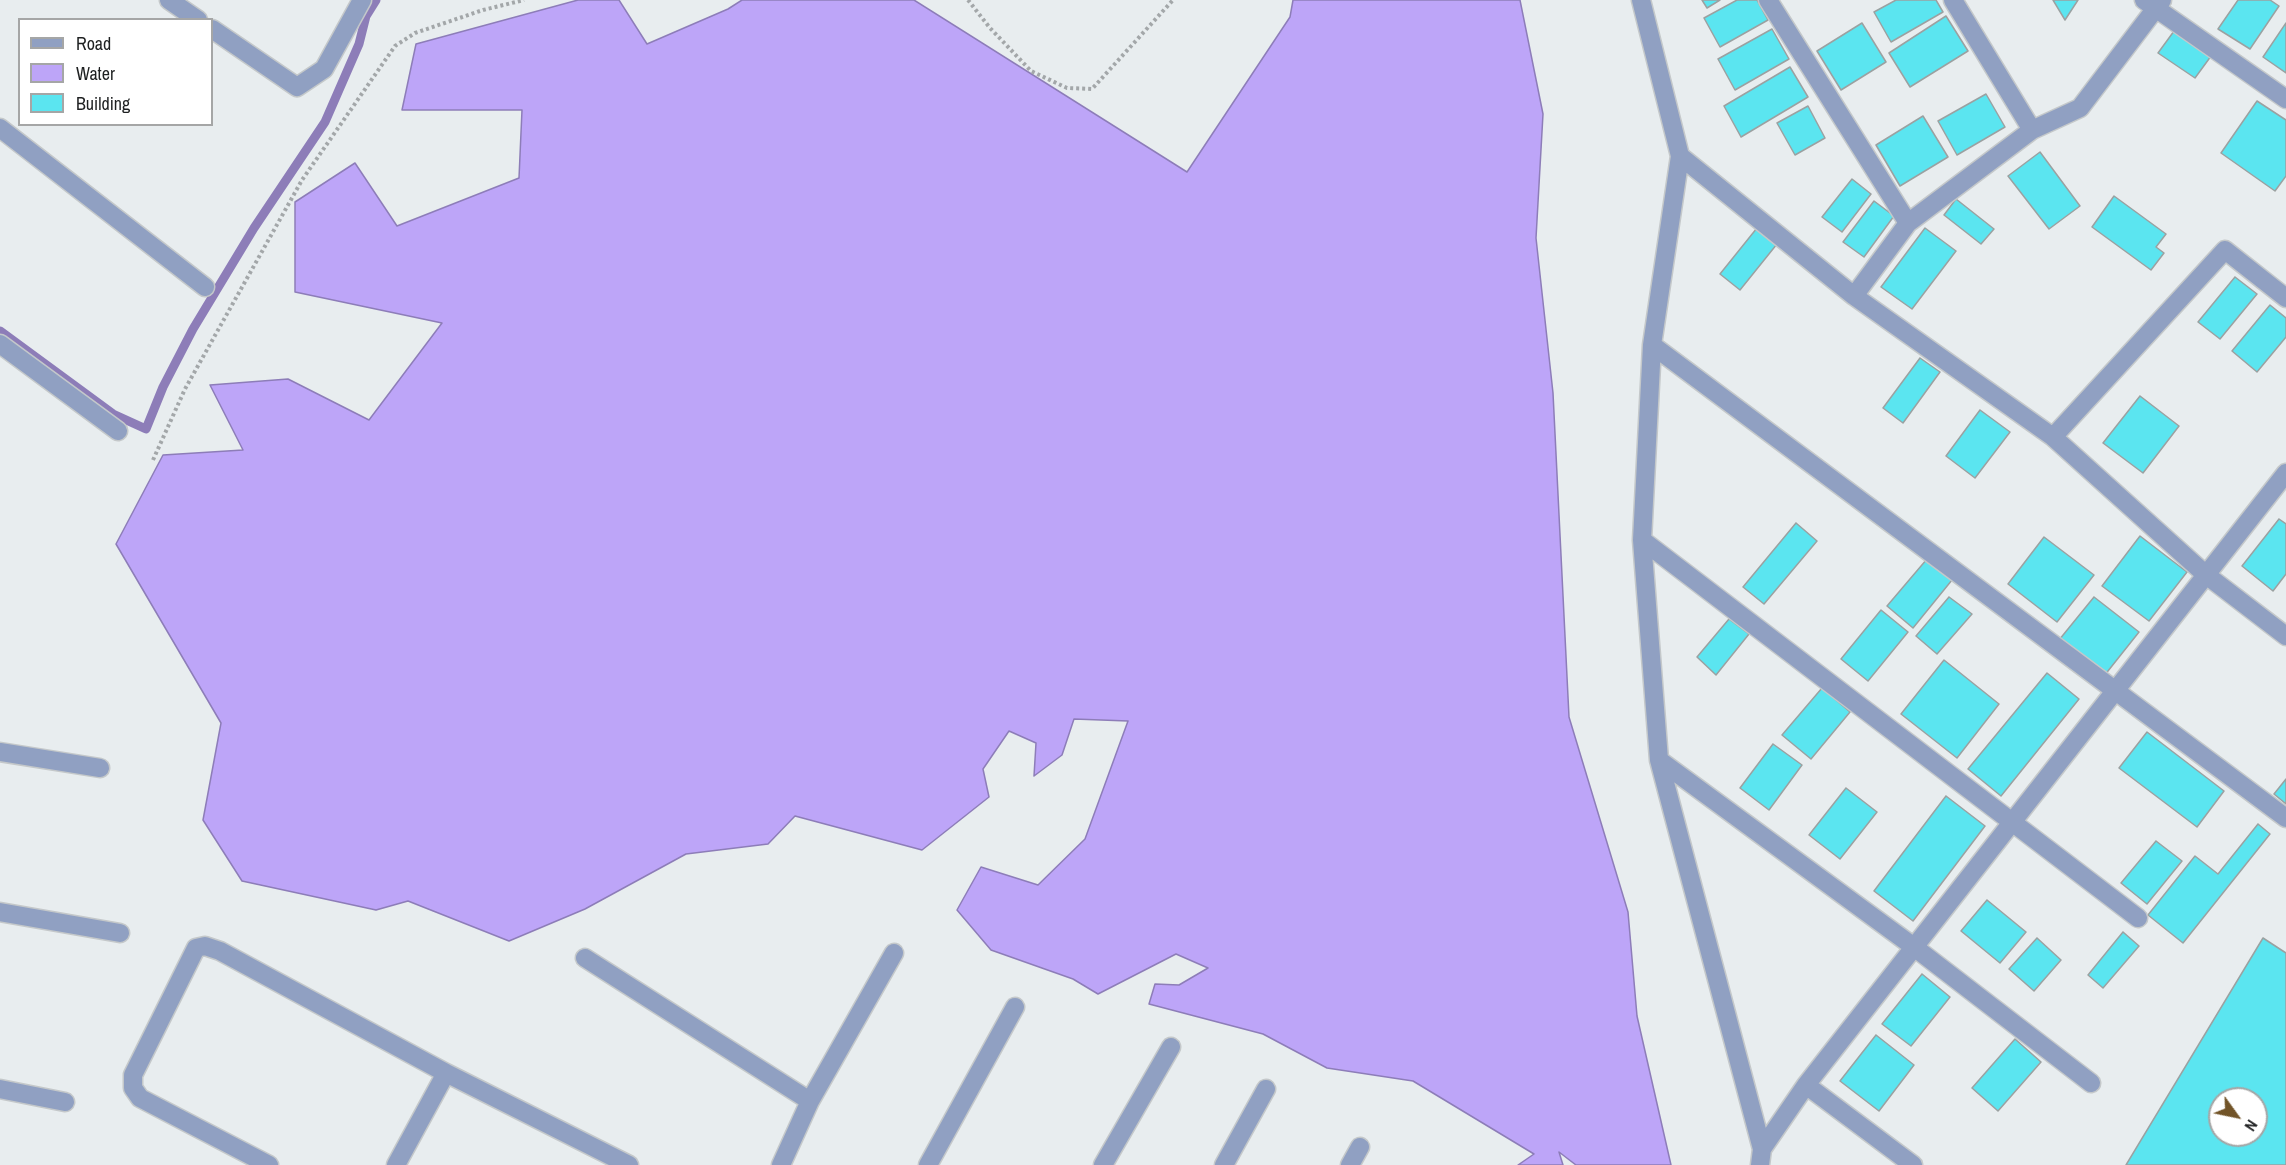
<!DOCTYPE html>
<style>
body{margin:0}
#map{position:relative;width:2286px;height:1165px;overflow:hidden;background:#e8edef;font-family:"Archivo Narrow",sans-serif}
canvas{display:block}
.legend{position:absolute;left:18px;top:18px;width:195px;height:108px;box-sizing:border-box;background:#fff;border:2px solid #a5a6a6;margin:0;padding:8px 10px;list-style:none;font-size:18px;color:#1e2021}
.legend li{display:flex;align-items:center;gap:12px;height:30px}
.legend b{width:30px;border:2px solid #a5a6a6}
.north{position:absolute;left:2208px;top:1087px;width:60px;height:60px;box-sizing:border-box;background:#fff;border:2px solid #a5a6a6;border-radius:50%;rotate:123deg;font-size:16px;font-weight:700;line-height:24px;text-align:center;color:#1e2021}
.north::after{content:'';display:block;margin:auto;width:21px;height:27px;background:#725428;clip-path:polygon(50% 0,100% 100%,50% 72%,0 100%)}
</style>
<div id="map">
<canvas width="2286" height="1165"></canvas>
<ul class="legend">
<li><b style="height:8px;background:#90a0c2"></b>Road</li>
<li><b style="height:16px;background:#bda5f8"></b>Water</li>
<li><b style="height:16px;background:#5be5f0"></b>Building</li>
</ul>
<div class="north">N</div>
</div>
<script>
const g = document.querySelector('canvas').getContext('2d');
g.lineJoin = 'round';
function fillPath(path, color) { g.fillStyle = color; g.fill(path, 'evenodd'); }
const poly = rows => new Path2D(rows.map(r => 'M' + r).join(''));
function trace(path, color, width, dash) { g.strokeStyle = color; g.lineWidth = width; g.lineCap = dash ? 'butt' : 'round'; g.setLineDash(dash || []); g.stroke(path); }
const water = poly([
 [578,0,619,0,647,44,728,9,742,0,914,0,1187,172,1290,17,1293,0,1520,0,1543,114,1536,238,1553,393,1569,717,1628,912,1637,1016,1671,1165,1576,1165,1559,1152,1563,1165,1518,1165,1534,1154,1413,1081,1327,1068,1263,1034,1149,1004,1155,984,1179,985,1208,968,1176,954,1098,994,1073,979,991,950,957,910,981,867,1038,885,1085,839,1128,721,1074,719,1062,755,1034,776,1036,743,1009,731,983,769,989,797,922,850,795,816,768,844,686,854,585,909,509,941,408,901,376,910,242,881,203,820,221,723,116,544,163,455,243,450,210,385,288,379,369,420,442,323,295,292,295,202,355,163,397,226,519,178,522,110,402,110,416,44,578,0]
]);
fillPath(water, '#bda5f8');
trace(water, '#8d7db8', 1.5);
trace(poly([
 [0,331,113,414,146,429,163,387,193,329,254,228,325,122,359,44,366,16,376,0]
]), '#8d7db8', 9);
const building = poly([
 [1702,0,1720,0,1707,8,1702,0],
 [1737,0,1757,0,1768,20,1720,47,1704,18,1737,0],
 [1896,0,1936,0,1943,12,1891,42,1874,12,1896,0],
 [2053,0,2078,0,2065,20,2053,0],
 [2238,0,2270,0,2279,6,2250,49,2218,29,2238,0],
 [1946,16,1968,51,1910,87,1889,53,1946,16],
 [1862,23,1886,62,1841,90,1817,51,1862,23],
 [2286,23,2286,73,2263,57,2286,23],
 [2177,27,2214,52,2195,78,2158,53,2177,27],
 [1772,29,1789,59,1735,90,1718,59,1772,29],
 [1790,67,1808,97,1741,137,1724,106,1790,67],
 [1986,94,2005,127,1957,155,1938,121,1986,94],
 [2257,101,2286,120,2286,176,2275,191,2221,153,2257,101],
 [1808,106,1825,138,1795,155,1777,123,1808,106],
 [1923,116,1948,157,1900,186,1876,145,1923,116],
 [2040,152,2080,206,2049,229,2008,176,2040,152],
 [1852,179,1871,194,1842,232,1822,217,1852,179],
 [2114,196,2166,234,2156,247,2164,253,2151,270,2092,227,2114,196],
 [1956,199,1994,229,1981,244,1944,215,1956,199],
 [1874,201,1894,216,1864,257,1843,242,1874,201],
 [1757,228,1777,244,1740,290,1720,274,1757,228],
 [1925,228,1956,251,1912,309,1881,287,1925,228],
 [2235,277,2257,294,2220,339,2198,322,2235,277],
 [2270,305,2286,318,2286,337,2257,372,2232,351,2270,305],
 [1920,358,1940,372,1903,423,1883,408,1920,358],
 [2140,396,2179,426,2143,473,2103,443,2140,396],
 [1980,410,2010,432,1975,478,1946,456,1980,410],
 [2279,519,2286,524,2286,574,2273,591,2242,566,2279,519],
 [1796,523,1817,541,1764,604,1743,587,1796,523],
 [2140,536,2187,572,2149,621,2102,586,2140,536],
 [2044,537,2094,575,2057,622,2008,584,2044,537],
 [1927,559,1952,580,1913,628,1887,606,1927,559],
 [1949,597,1972,614,1937,654,1916,636,1949,597],
 [2094,597,2139,632,2104,676,2059,640,2094,597],
 [1881,610,1908,632,1868,681,1841,659,1881,610],
 [1729,619,1749,634,1716,675,1697,657,1729,619],
 [1944,660,1999,704,1957,758,1901,714,1944,660],
 [2047,673,2079,699,2001,796,1968,769,2047,673],
 [1822,688,1850,712,1811,759,1782,735,1822,688],
 [2147,732,2224,791,2197,827,2119,768,2147,732],
 [1773,744,1802,765,1769,810,1740,788,1773,744],
 [2286,779,2286,804,2274,794,2286,779],
 [1846,788,1877,812,1840,859,1809,835,1846,788],
 [1946,796,1985,826,1913,921,1874,891,1946,796],
 [2258,824,2270,834,2183,943,2148,915,2195,856,2218,874,2258,824],
 [2156,841,2182,861,2147,904,2121,883,2156,841],
 [1987,900,2026,932,2000,963,1961,931,1987,900],
 [2123,932,2139,946,2103,988,2088,975,2123,932],
 [2037,938,2061,960,2034,991,2009,969,2037,938],
 [2263,938,2286,953,2286,1165,2126,1165,2263,938],
 [2220,1099,2256,1099,2256,1135,2220,1135,2220,1099],
 [1922,974,1950,997,1911,1046,1882,1024,1922,974],
 [1876,1035,1914,1065,1879,1111,1840,1081,1876,1035],
 [2015,1039,2041,1062,1998,1111,1972,1088,2015,1039]
]);
fillPath(building, '#5be5f0');
trace(building, '#9ba1a1', 1.5);
const minor = poly([
 [169,0,198,20],
 [1641,0,1680,156,1652,345,1642,540,1659,760,1762,1149,1760,1165],
 [1768,0,1908,223],
 [1953,0,2032,130],
 [2144,0,2286,99],
 [212,29,297,87,324,69,362,0],
 [0,128,205,287],
 [1680,156,1854,296,2053,437,2205,574,2286,636],
 [1854,296,1908,223,2032,130,2080,108,2162,0],
 [0,344,118,431],
 [1652,345,2286,818],
 [2053,437,2225,250,2286,298],
 [1642,540,2138,918],
 [0,752,100,768],
 [1659,760,1914,947,2091,1083],
 [0,912,120,933],
 [585,958,810,1101],
 [1806,1085,1913,1165],
 [0,1089,65,1102],
 [1762,1149,1806,1085,2286,473],
 [269,1165,140,1098,133,1088,133,1075,196,948,205,946,220,951,446,1073,629,1165],
 [396,1165,446,1073],
 [781,1165,810,1101,894,953],
 [928,1165,1015,1007],
 [1103,1165,1171,1047],
 [1224,1165,1266,1089],
 [1350,1165,1360,1147]
]);
trace(minor, '#c4c8ca', 21);
trace(poly([
 [968,0,990,28,1031,71,1067,88,1092,89,1173,0],
 [153,460,185,389,302,180,395,46,415,33,483,10,524,0]
]), '#a3a7a9', 4, [3, 3]);
trace(minor, '#90a0c2', 18);
</script>
